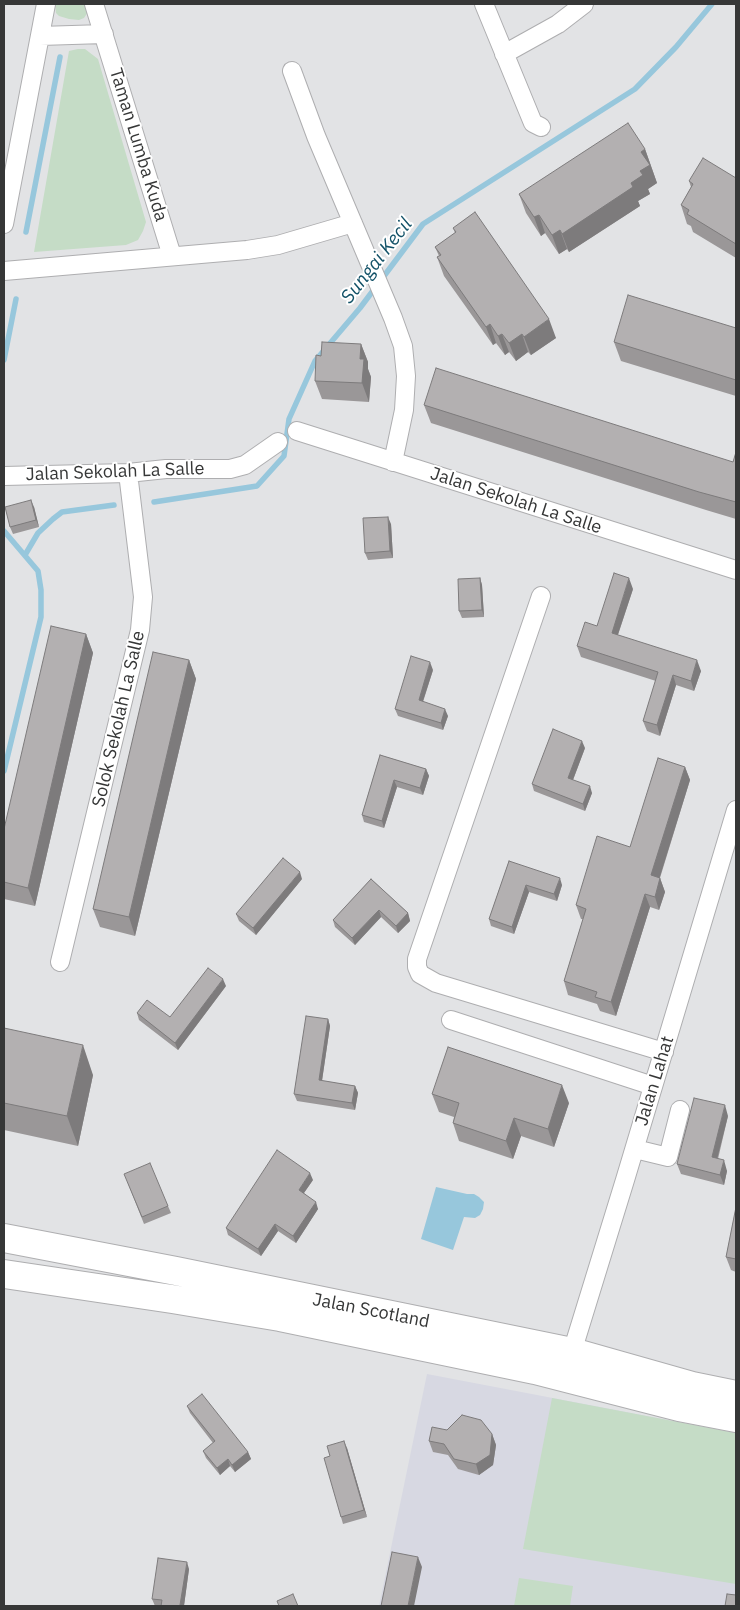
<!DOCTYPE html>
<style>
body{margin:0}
#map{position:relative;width:740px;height:1610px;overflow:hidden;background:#e2e3e5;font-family:"IBM Plex Sans",sans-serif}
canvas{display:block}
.frame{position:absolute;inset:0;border:5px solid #363737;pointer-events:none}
</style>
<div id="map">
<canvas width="740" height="1610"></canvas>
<div class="frame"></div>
</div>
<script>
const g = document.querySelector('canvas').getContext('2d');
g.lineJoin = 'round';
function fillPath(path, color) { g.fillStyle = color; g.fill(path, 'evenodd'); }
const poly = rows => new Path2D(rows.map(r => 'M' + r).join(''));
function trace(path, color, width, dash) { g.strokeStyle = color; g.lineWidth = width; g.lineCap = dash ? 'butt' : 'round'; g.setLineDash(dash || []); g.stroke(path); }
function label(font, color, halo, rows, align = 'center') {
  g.font = font + ' "IBM Plex Sans",sans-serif'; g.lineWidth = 4; g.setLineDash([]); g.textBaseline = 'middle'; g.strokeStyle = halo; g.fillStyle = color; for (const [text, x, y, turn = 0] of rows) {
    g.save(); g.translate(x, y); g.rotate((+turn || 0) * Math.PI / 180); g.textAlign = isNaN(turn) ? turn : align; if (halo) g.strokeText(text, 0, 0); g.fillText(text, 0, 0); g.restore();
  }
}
fillPath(poly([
 [427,1374,736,1433,736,1606,379,1606]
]), '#d7d8e2');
fillPath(poly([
 [55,4,88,4,88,12,84,18,79,20,69,19,59,16,56,13],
 [78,49,85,49,98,59,146,222,143,231,138,240,126,245,34,252,69,51],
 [552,1398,736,1433,736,1584,523,1549],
 [519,1578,573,1586,570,1606,514,1606]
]), '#c5dcc6');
fillPath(poly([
 [436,1187,467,1194,474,1194,479,1197,484,1202,483,1209,480,1215,475,1218,464,1217,453,1250,421,1239]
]), '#97c7dc');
trace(poly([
 [26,232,60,57],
 [4,360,16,299],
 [154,502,257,486,284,456,289,419,315,361,360,308,423,224,635,89,676,47,712,4],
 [4,531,38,571,41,590,41,617,4,771],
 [25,555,38,533,53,519,62,512,114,505]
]), '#97c7dc', 5.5);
const street = poly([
 [94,4,172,256],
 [484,4,533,123,541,127],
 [40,36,104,34],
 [504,54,558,24,584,4],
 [292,71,316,136,393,318,403,346,406,376,404,410,393,462],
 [4,224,46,4],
 [4,271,247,250,278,245,353,223],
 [297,431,736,570],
 [4,476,128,473,166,469,230,469,245,465,278,442],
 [541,596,417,959,417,967,420,974,436,983,664,1052],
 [60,962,140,630,143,597,128,473],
 [451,1020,653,1086],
 [635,1149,668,1157,680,1110],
 [572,1352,625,1180,736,810]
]);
const highway = poly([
 [4,1238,176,1271,572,1352,692,1386,736,1395],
 [4,1274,172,1299,280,1317,535,1370,679,1407,736,1418]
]);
trace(street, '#aeaeb0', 20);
trace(highway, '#aeaeb0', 30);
trace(street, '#fff', 18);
trace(highway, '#fff', 28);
fillPath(poly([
 [645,149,657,183,648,189,650,194,638,201,640,206,569,252,567,249,559,254,545,233,541,236,526,213,519,194],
 [736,178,736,258,693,232,691,226,687,224,681,205,691,187,689,181],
 [453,228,556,338,531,355,528,352,516,361,509,352,505,355,496,343,493,345,444,276,437,257,439,256,435,247,455,233],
 [736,328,736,396,621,361,614,342],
 [361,344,368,362,368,369,371,377,369,402,322,399,315,381,321,356],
 [424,405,733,462,736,452,736,519,706,510,431,423],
 [34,507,39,527,13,534,10,527],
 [391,524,393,558,368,560,365,553],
 [480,578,482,585,484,617,462,618,459,611],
 [633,589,618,635,701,671,694,691,676,685,660,736,647,731,643,721,656,681,581,657,577,646],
 [86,634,93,653,35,906,4,899,4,829],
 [189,660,196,679,135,936,100,927,93,909],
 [433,670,423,702,448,716,443,730,398,716,395,709],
 [585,748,573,780,592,793,585,811,534,791,532,784],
 [380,755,426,769,429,776,423,795,397,787,384,828,364,822,362,815],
 [685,767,690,780,660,878,665,892,659,910,650,907,616,1016,600,1011,597,1004,568,995,564,981,583,919,581,919,576,905,630,847],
 [509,861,562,885,557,901,529,892,514,934,491,926,489,919],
 [302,879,256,935,239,921,236,914],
 [371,879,408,913,410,921,398,933,381,917,355,945,335,927,333,920],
 [226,986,178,1050,139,1020,137,1013,170,1017],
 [328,1019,330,1026,322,1081,355,1086,358,1093,355,1110,297,1101,294,1094],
 [4,1028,93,1075,78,1146,4,1130],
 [432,1094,569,1103,554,1147,521,1136,513,1159,459,1141,453,1123,454,1117,439,1112],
 [728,1116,718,1159,727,1171,724,1185,681,1174,677,1164],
 [313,1180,304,1193,318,1209,296,1243,278,1231,261,1256,228,1235,226,1228],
 [127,1181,168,1206,171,1213,144,1224],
 [736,1207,736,1272,731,1270,726,1257],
 [187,1406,248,1452,251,1459,235,1472,230,1466,220,1475,206,1458,203,1451,213,1443,190,1413],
 [447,1430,492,1434,496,1445,493,1465,479,1475,458,1469,448,1455,433,1452,429,1441],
 [347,1448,367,1517,343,1524,341,1517,330,1456],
 [189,1569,184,1605,188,1606,155,1606,152,1599]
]), '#9a9798');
fillPath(poly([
 [645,149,657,183,648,189,650,194,638,201,640,206,569,252,562,234,631,183,641,152],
 [539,215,545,233,541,236,534,217],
 [560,230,567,249,559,254,552,235],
 [549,319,556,338,531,355,524,337],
 [490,324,496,343,493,345,486,327],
 [502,334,509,352,505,355,498,336],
 [522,334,528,352,516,361,509,343],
 [361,344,368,362,368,369,371,377,369,402,362,383,360,359],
 [31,500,34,507,39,527,36,520],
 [388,517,391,524,393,558,390,551],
 [480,578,482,585,484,617,482,610],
 [629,578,633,589,615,643,612,633],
 [86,634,93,653,35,906,28,888],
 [189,660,196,679,135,936,129,917],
 [697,660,701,671,694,691,691,681],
 [430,662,433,670,421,707,419,700],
 [673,675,676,685,660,736,657,725],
 [445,709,448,716,443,730,441,723],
 [582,741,585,748,571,785,568,778],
 [685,767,690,780,656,889,651,875],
 [426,769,429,776,423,795,420,788],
 [394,780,397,787,384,828,382,821],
 [590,786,592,793,585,811,583,804],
 [300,872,302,879,256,935,253,928],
 [560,878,562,885,557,901,554,894],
 [660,878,665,892,659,910,655,897],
 [526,885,529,892,514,934,512,927],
 [645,894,650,907,616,1016,611,1002],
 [379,910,381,917,355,945,352,938],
 [408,913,410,921,398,933,396,926],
 [223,979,226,986,178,1050,175,1043],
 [328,1019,330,1026,321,1087,319,1080],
 [83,1045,93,1075,78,1146,67,1116],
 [562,1085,569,1103,554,1147,548,1129],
 [355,1086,358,1093,355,1110,352,1103],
 [725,1105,728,1116,715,1167,712,1157],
 [514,1118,521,1136,513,1159,506,1141],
 [724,1160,727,1171,724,1185,720,1175],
 [310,1173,313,1180,301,1197,299,1190],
 [316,1202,318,1209,296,1243,293,1236],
 [275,1224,278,1231,261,1256,258,1249],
 [492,1434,496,1445,493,1465,479,1475,476,1464],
 [344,1441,347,1448,367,1517,364,1510],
 [248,1452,251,1459,235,1472,232,1465],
 [228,1459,230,1466,220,1475,217,1468],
 [418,1557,422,1567,414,1606,408,1606],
 [187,1562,189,1569,184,1606,180,1605]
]), '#7d7b7c');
const building = poly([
 [628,123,645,149,641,152,650,165,640,171,643,175,631,183,633,187,562,234,560,230,552,235,539,215,534,217,519,194,628,123],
 [703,158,736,178,736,244,687,214,689,210,681,205,693,184,689,181,703,158],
 [475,212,549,319,524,337,522,334,509,343,502,334,498,336,490,324,486,327,437,257,441,255,435,247,456,232,453,228,475,212],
 [628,295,736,328,736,380,614,342,628,295],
 [322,342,361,344,360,359,364,359,362,383,315,381,316,355,321,356,322,342],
 [436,368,733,462,736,452,736,502,699,492,424,405,436,368],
 [31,500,36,520,10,527,5,507,31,500],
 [388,517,390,551,365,553,363,518,388,517],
 [614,573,629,578,612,633,697,660,691,681,673,675,657,725,643,721,658,672,577,646,585,622,597,626,614,573],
 [480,578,482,610,459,611,458,579,480,578],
 [51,626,86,634,28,888,4,882,4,829,51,626],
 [153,652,189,660,129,917,93,909,153,652],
 [411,656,430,662,419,700,445,709,441,723,395,709,411,656],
 [553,729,582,741,568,778,590,786,583,804,532,784,553,729],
 [380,755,426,769,420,788,394,780,382,821,362,815,380,755],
 [658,758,685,767,651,875,660,878,655,897,645,894,611,1002,595,997,597,992,564,981,586,909,576,905,597,836,630,847,658,758],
 [283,858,300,872,253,928,236,914,283,858],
 [509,861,560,878,554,894,526,885,512,927,489,919,509,861],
 [371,879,408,913,396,926,379,910,352,938,333,920,371,879],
 [208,968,223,979,175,1043,137,1013,147,1000,170,1017,208,968],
 [306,1016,328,1019,319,1080,355,1086,352,1103,294,1094,306,1016],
 [4,1028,83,1045,67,1116,4,1103,4,1028],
 [448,1047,562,1085,548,1129,514,1118,506,1141,453,1123,459,1103,432,1094,448,1047],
 [694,1098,725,1105,712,1157,724,1160,720,1175,677,1164,694,1098],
 [277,1150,310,1173,299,1190,316,1202,293,1236,275,1224,258,1249,226,1228,277,1150],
 [150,1163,168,1206,142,1217,124,1174,150,1163],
 [736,1207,736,1259,726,1257,736,1207],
 [202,1394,248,1452,232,1465,228,1459,217,1468,203,1451,215,1441,187,1406,202,1394],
 [462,1415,481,1420,492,1434,490,1455,476,1464,454,1459,444,1444,429,1441,432,1427,447,1430,462,1415],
 [344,1441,364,1510,341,1517,324,1458,330,1456,327,1446,344,1441],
 [392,1552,418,1557,408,1606,381,1606,392,1552],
 [158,1558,187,1562,180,1605,188,1606,161,1606,162,1600,152,1599,158,1558],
 [293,1594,298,1606,279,1606,277,1601,293,1594],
 [727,1594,736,1595,736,1606,725,1606,727,1594]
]);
fillPath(building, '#b3b0b1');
trace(building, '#7d7b7c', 1);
label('18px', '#363737', '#fff', [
 ["Taman Lumba Kuda",138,145,73],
 ["Jalan Sekolah La Salle",115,472,-2],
 ["Jalan Sekolah La Salle",516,501,18],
 ["Solok Sekolah La Salle",119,719,-77],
 ["Jalan Lahat",655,1081,-73],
 ["Jalan Scotland",371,1311,11]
]);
label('italic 19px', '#135268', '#fff', [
 ["Sungai Kecil",377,261,-52]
]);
</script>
